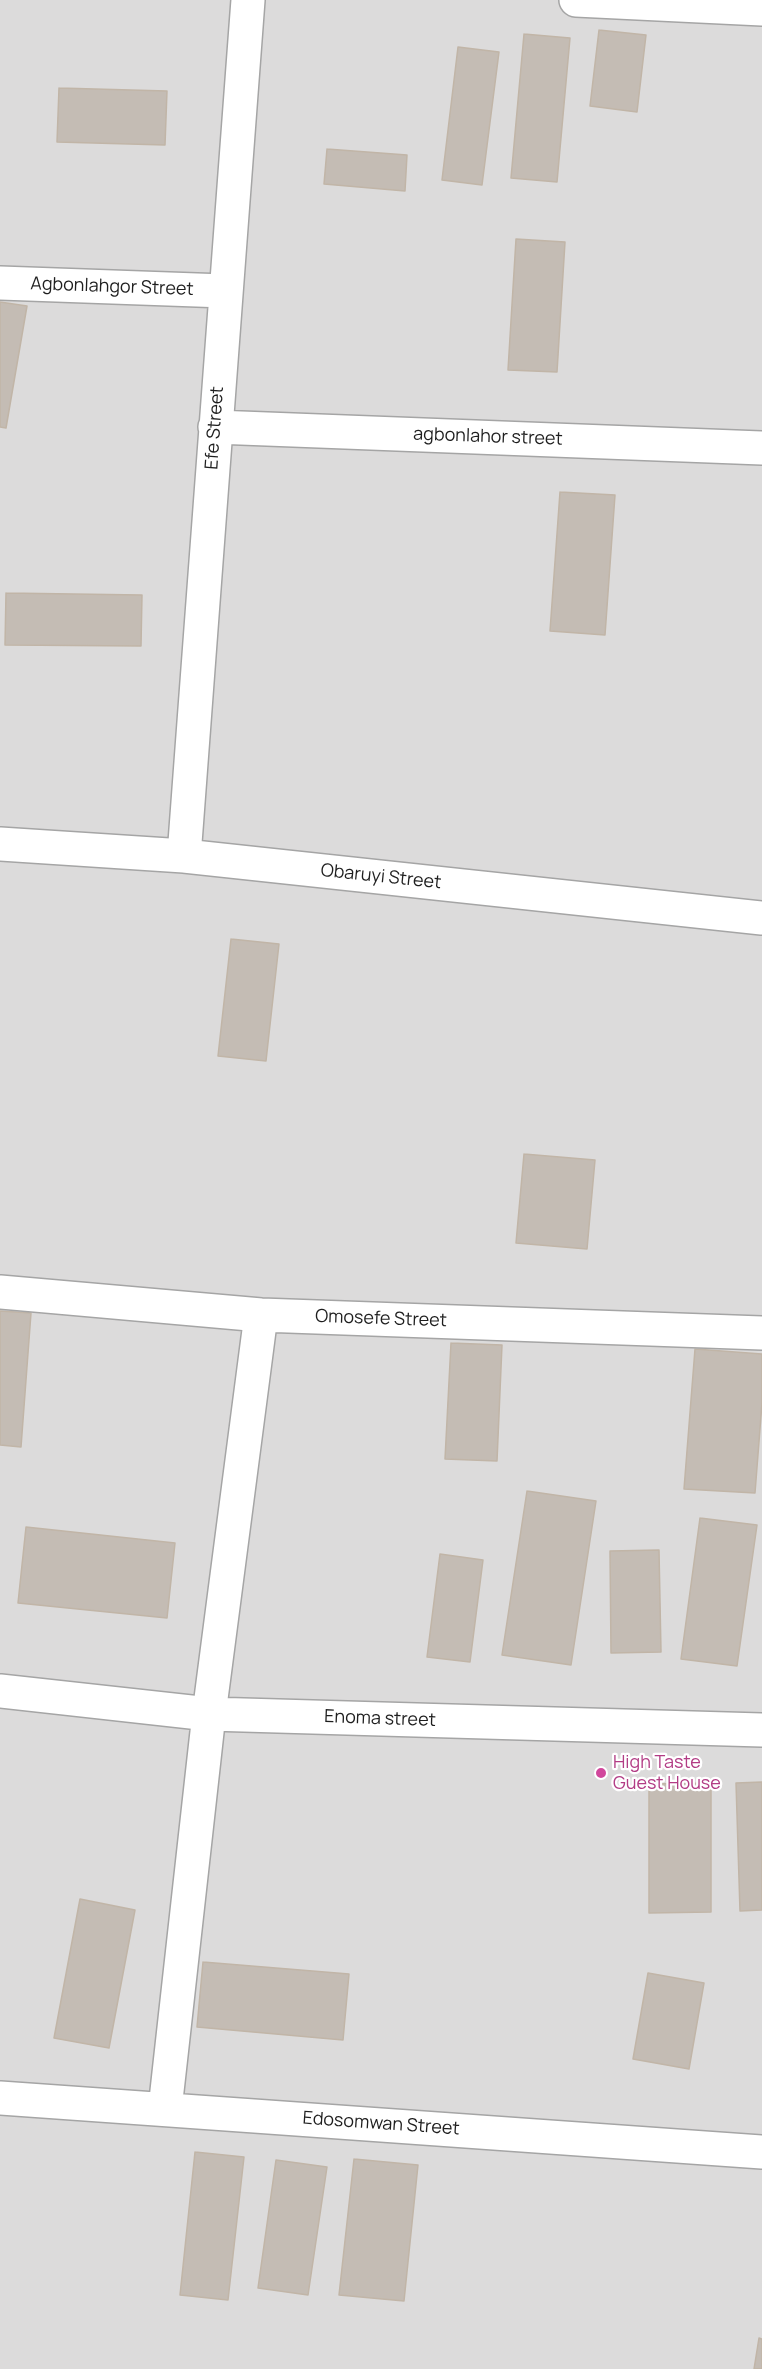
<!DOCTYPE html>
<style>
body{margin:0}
canvas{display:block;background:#efede4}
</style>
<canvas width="762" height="2369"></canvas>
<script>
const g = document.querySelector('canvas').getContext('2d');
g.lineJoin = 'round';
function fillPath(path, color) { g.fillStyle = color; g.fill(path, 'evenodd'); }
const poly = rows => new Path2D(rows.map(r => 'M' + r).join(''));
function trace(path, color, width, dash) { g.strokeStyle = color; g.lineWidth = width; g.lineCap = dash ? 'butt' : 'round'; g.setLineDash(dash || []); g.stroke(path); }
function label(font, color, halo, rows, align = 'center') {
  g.font = font + ' Manrope,sans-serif'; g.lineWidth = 4.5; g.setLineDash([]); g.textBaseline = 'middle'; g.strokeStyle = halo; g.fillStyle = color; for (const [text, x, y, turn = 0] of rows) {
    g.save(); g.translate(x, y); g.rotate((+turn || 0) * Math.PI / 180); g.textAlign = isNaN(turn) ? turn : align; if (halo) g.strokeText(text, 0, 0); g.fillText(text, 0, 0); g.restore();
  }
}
fillPath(poly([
 [0,0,762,0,762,2369,0,2369]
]), '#dcdbdb');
const building = poly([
 [599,30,646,35,637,112,590,106,599,30],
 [524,34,570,38,557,182,511,178,524,34],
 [458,47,499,52,482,185,442,180,458,47],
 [59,88,167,91,165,145,57,142,59,88],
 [327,149,407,155,405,191,324,184,327,149],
 [516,239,565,242,557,372,508,370,516,239],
 [0,302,27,306,6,428,0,427,0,302],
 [560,492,615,495,605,635,550,631,560,492],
 [6,593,142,595,141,646,5,645,6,593],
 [231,939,279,944,266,1061,218,1056,231,939],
 [524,1154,595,1160,587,1249,516,1243,524,1154],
 [0,1311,31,1313,21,1447,0,1445,0,1311],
 [451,1343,502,1345,497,1461,445,1459,451,1343],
 [695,1349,762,1354,762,1403,755,1493,684,1489,695,1349],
 [527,1491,596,1501,571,1665,502,1655,527,1491],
 [700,1518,757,1525,737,1666,681,1659,700,1518],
 [26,1527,175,1543,167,1618,18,1603,26,1527],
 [659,1550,661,1652,611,1653,610,1551,659,1550],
 [440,1554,483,1560,470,1662,427,1657,440,1554],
 [762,1782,762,1910,740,1911,736,1783,762,1782],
 [711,1783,711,1912,649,1913,649,1784,711,1783],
 [80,1899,135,1910,109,2048,54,2038,80,1899],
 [203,1962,349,1974,343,2040,197,2027,203,1962],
 [648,1973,704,1983,689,2069,633,2059,648,1973],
 [195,2152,244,2157,228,2300,180,2295,195,2152],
 [354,2159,418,2165,404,2301,339,2295,354,2159],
 [276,2160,327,2167,308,2295,258,2288,276,2160],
 [759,2338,762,2339,762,2369,754,2369,759,2338]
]);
fillPath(building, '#c4bcb4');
trace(building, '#c1b5a7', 1.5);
const minor = poly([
 [576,0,762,9],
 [0,283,225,291],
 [215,427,762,448],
 [0,844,184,856,762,918],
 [184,856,248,0],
 [0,1292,261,1315,762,1333],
 [0,1691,209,1714,762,1730],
 [0,2098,762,2152],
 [165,2109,209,1714,261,1315]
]);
trace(minor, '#a5a5a5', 36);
trace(minor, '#fff', 33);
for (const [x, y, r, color] of [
 [601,1773,6,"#d1479c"]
]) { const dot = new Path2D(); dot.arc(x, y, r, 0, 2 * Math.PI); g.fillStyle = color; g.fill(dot); trace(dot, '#fff', 2); }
label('18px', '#1e1e1e', '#fff', [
 ["Agbonlahgor Street",112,287,2],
 ["Efe Street",215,428,-86],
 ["agbonlahor street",488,437,2],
 ["Obaruyi Street",381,877,6],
 ["Omosefe Street",381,1319,2],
 ["Enoma street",380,1719,2],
 ["Edosomwan Street",381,2124,4]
]);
label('18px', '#b23c85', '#fff', [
 ["High Taste",613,1763],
 ["Guest House",613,1784]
], 'left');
</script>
